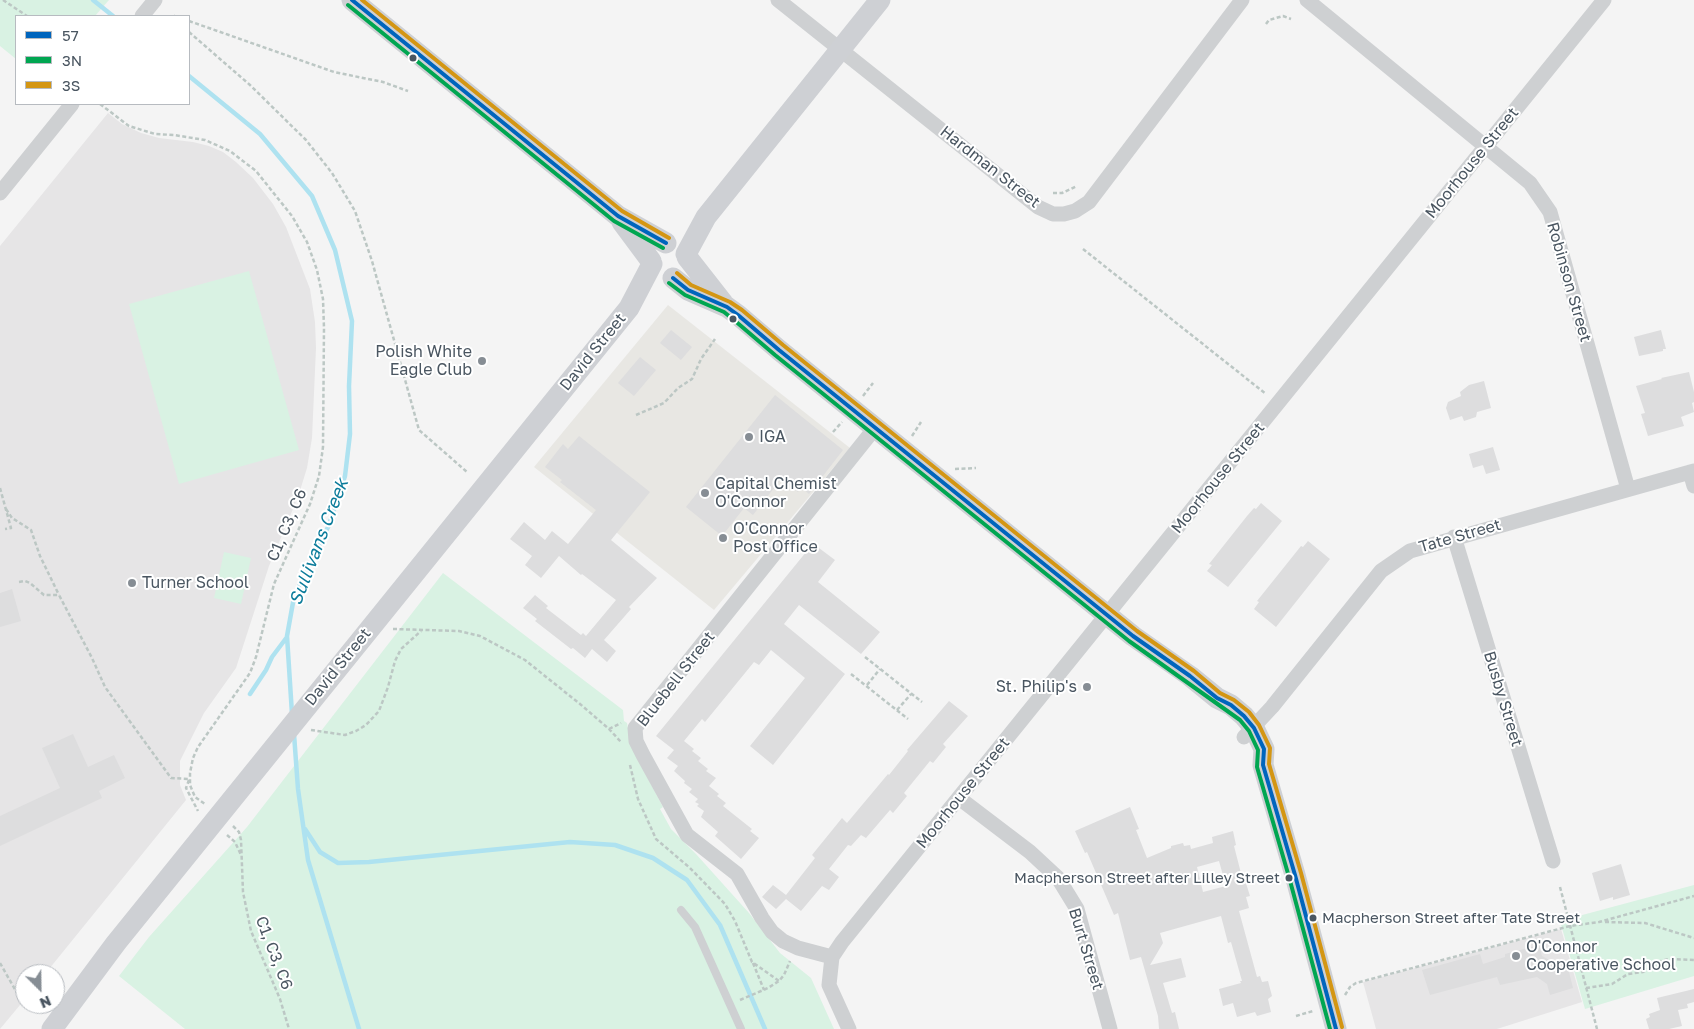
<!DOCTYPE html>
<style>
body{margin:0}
#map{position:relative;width:1694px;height:1029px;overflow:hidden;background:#f4f4f4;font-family:"Golos Text",sans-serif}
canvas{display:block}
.legend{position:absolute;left:15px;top:15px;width:175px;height:90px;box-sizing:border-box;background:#fff;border:1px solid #b7bbc0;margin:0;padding:6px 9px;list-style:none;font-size:15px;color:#4a5661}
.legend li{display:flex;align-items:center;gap:10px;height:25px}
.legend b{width:25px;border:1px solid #b7bbc0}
.north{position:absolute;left:15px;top:964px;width:50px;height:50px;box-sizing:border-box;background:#fff;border:1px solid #b7bbc0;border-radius:50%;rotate:157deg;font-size:14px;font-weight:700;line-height:20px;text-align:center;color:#4a5661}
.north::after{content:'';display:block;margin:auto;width:18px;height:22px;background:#868d94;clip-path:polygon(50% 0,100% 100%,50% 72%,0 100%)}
</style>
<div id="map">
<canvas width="1694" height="1029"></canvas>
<ul class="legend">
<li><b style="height:6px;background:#0065bd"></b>57</li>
<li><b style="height:6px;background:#00a651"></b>3N</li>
<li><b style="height:6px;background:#d49613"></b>3S</li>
</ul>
<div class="north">N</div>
</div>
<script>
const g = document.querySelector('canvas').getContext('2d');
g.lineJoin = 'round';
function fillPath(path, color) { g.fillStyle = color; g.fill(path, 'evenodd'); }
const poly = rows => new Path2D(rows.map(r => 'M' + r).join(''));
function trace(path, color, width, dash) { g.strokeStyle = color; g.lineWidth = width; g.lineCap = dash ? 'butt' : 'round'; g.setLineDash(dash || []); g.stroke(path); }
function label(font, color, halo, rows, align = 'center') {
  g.font = font + ' "Golos Text",sans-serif'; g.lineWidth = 4; g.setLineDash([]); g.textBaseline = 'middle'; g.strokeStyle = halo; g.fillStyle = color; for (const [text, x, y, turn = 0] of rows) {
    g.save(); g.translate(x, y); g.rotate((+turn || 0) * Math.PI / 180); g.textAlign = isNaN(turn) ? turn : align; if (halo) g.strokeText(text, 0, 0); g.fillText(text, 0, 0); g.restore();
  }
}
fillPath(poly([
 [668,305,850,448,714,610,534,467]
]), '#e8e7e3');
fillPath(poly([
 [108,113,122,124,141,133,159,138,193,142,209,146,223,152,236,162,253,178,273,204,286,227,310,289,315,322,316,348,312,438,307,468,298,497,269,566,236,668,204,713,180,761,180,785,186,800,45,974,25,974,25,999,0,1029,0,246],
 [1561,929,1582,1002,1497,1029,1376,1029,1363,982]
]), '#e6e5e6');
fillPath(poly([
 [0,0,109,0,95,16,16,16,16,59,0,46],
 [249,271,299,450,179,484,129,304],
 [224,552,251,558,241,604,214,598],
 [443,573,623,710,624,721,627,723,630,738,643,769,663,807,660,809,671,829,696,854,749,913,780,953,811,978,834,1029,185,1029,119,976,149,937,247,827],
 [1694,885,1694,976,1585,1009,1560,921]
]), '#d9f2e3');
trace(poly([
 [93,0,113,16],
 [189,76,260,134,312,196,335,250,352,321,349,386,350,434,345,476,329,525,294,597,287,636,292,714],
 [250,694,266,670,272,657,287,637],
 [294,734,298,789,308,860,359,1029],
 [305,829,320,852,338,863,369,862,570,842,615,845,653,858,687,880,720,925,765,1029]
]), '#aee2f0', 4.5);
fillPath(poly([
 [671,330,692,347,681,360,660,343],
 [1661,330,1666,349,1663,349,1663,351,1639,356,1634,337],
 [640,357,656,370,634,396,618,383],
 [1689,372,1694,392,1694,402,1692,403,1694,412,1681,417,1684,426,1648,436,1641,414,1645,413,1636,386,1662,379,1661,378],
 [1484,381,1491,408,1477,412,1476,417,1464,421,1462,416,1450,420,1446,408,1448,402,1461,396,1460,392,1469,385],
 [775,395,843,450,809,494,801,487,798,492,781,479,753,515,744,508,722,536,686,507],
 [579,436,650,492,611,540,657,578,629,607,631,609,604,640,616,651,607,662,592,649,585,658,573,648,571,649,535,621,537,619,523,608,535,595,548,606,546,608,581,635,583,633,586,636,616,600,582,574,581,575,559,556,541,578,525,565,532,556,510,539,524,522,545,540,552,531,568,544,596,510,560,482,562,480,545,467,563,444,568,449],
 [1493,447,1500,470,1486,474,1483,465,1473,468,1469,454],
 [1261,503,1282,521,1228,587,1207,571,1212,565,1209,564,1247,516,1254,508,1256,509],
 [1308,541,1330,559,1276,627,1254,609,1259,602,1257,601,1301,546,1303,547],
 [811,546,816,551,819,548,835,560,818,582,880,632,861,654,799,605,784,624,845,674,773,765,750,746,805,678,771,650,759,665,754,662,705,722,702,719,684,741,694,749,692,751,701,758,698,761,708,769,706,771,716,778,709,786,719,794,717,796,726,803,723,806,752,829,750,831,759,838,741,859,715,836,718,832,701,817,704,811,697,806,699,804,695,802,698,799,689,792,692,789,684,783,685,781,674,771,678,766,667,758,674,750,656,736],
 [12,589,21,621,0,627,0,593],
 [949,701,968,716,943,744,946,747,933,763,930,761,904,793,907,796,893,813,890,810,866,838,861,835,851,846,848,845,829,869,839,877,829,890,822,886,801,911,786,899,776,909,762,897,773,885,786,895,815,858,812,855,842,818,847,823,888,774,889,775,908,751,907,750],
 [73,734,88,767,114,755,125,778,99,791,102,798,0,846,0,816,60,788,42,748],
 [1130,807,1139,829,1136,830,1147,858,1171,848,1171,846,1183,843,1184,846,1190,845,1191,849,1213,843,1212,837,1233,831,1236,845,1234,846,1243,881,1245,880,1250,896,1246,897,1249,908,1239,911,1257,977,1260,976,1262,982,1268,981,1272,996,1268,999,1271,1012,1257,1016,1255,1012,1237,1017,1233,1003,1223,1006,1219,989,1241,983,1240,981,1242,981,1231,942,1228,943,1221,916,1160,933,1163,943,1150,965,1181,958,1186,977,1163,983,1172,1013,1175,1012,1179,1029,1159,1029,1158,1016,1141,957,1130,960,1118,913,1114,915,1087,852,1085,853,1075,831],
 [1219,861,1226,886,1203,892,1197,867],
 [1621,864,1630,895,1613,900,1613,897,1600,901,1592,873],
 [1539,945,1542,956,1555,963,1566,960,1573,988,1550,995,1547,984,1537,977,1500,985,1497,977,1430,995,1422,970,1480,954,1483,964,1505,957,1505,954],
 [1694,989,1694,1002,1687,1004,1688,1008,1678,1010,1682,1026,1669,1029,1649,1029,1646,1019,1650,1017,1649,1014,1660,1010,1657,998]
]), '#ddddde');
trace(poly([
 [3,0,27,16],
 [174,16,175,16],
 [189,21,334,72,383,82,408,91],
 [1266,24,1269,20,1283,16,1291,19],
 [189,32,250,85,306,140,332,173,355,211,372,261,419,430,467,472],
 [100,104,129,126,155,134,174,135,205,140,230,151,256,171,292,216,307,242,317,270,323,299,324,328,323,447,319,476,310,504,274,584,256,657,250,673,198,747,193,758,190,773,190,785,195,797,205,804],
 [1053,193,1062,193,1077,186],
 [1083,249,1266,394],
 [863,396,873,383],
 [636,415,664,403,678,388,692,379,701,359,715,339],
 [833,432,842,422],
 [912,436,921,422],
 [955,469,976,468],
 [0,488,11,528,5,529],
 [6,509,12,518,31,530,40,556,59,595],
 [19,582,25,581,30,583,44,595,59,595,92,658,105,687,171,778,190,779],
 [393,629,459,631,480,636,525,660,580,704,609,729,621,742],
 [865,657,922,702],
 [851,674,908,719],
 [867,685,880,669],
 [897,710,911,694],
 [609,729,621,723],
 [311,730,345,735,356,731,366,725,379,711,388,687,395,661,401,649,421,631],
 [630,765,638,799,656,839,690,868,725,904,735,921,752,962,779,981],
 [189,780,186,788,198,811],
 [233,826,239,832,241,840,243,892,251,931,280,999,289,1029],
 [227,835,235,842,241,855],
 [1560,887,1597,1029],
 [1605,922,1645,923,1694,938],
 [0,963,25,1007],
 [753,963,764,990],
 [1586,988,1612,984,1628,974,1643,972,1661,961,1669,959,1694,960],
 [1345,995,1350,987,1356,983,1570,926,1599,922,1694,896],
 [740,1000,768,988,779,981,784,975,790,961],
 [1296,1016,1313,1011]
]), '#bcc7c4', 2.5, [4, 2.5]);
trace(poly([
 [681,910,695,927,741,1029]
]), '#ced0d2', 8);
trace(poly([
 [778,0,1038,207,1053,214,1064,214,1075,211,1089,202,1242,0],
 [1307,0,1530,183,1550,212,1628,489],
 [142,16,155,0],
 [0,193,72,104],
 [1690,472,1694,486],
 [1454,537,1553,861],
 [1244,737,1272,707,1381,571,1410,551,1694,471],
 [959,798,1030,852,1058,878,1077,909,1110,1029],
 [832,957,798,948,783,941,772,932,762,918,737,874,687,835,643,755,636,741,635,728,875,428],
 [849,1029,829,985,832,957,842,942,1604,0]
]), '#ced0d2', 15);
trace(poly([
 [352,0,618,216,666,243],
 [622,222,651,261],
 [686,254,706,217,880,0],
 [687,257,723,303],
 [673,278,688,290,727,307,738,315,779,350,1133,636,1190,676,1217,698,1231,705,1244,716,1254,728,1264,749,1263,765,1295,875,1336,1029],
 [52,1029,116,943,629,308,652,264]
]), '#ced0d4', 21);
trace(poly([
 [352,0,618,216,666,243],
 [673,278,688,290,727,307,738,315,779,350,1133,636,1190,676,1217,698,1231,705,1244,716,1254,728,1264,749,1263,765,1295,875,1336,1029]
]), '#0065bd', 4);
trace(poly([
 [348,5,614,221,663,248],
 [669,283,685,295,724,312,734,320,775,355,1129,641,1240,720,1249,731,1258,750,1257,767,1289,877,1330,1029]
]), '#00a651', 4);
trace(poly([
 [362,0,622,211,669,238],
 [677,273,691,285,730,302,742,310,783,345,1137,631,1194,671,1220,693,1234,700,1249,712,1259,725,1270,748,1269,764,1301,873,1342,1027]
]), '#d49613', 4);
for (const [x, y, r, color] of [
 [413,58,4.5,"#4a5661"],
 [733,319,4.5,"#4a5661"],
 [482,361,5,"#868d94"],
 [749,437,5,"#868d94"],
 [705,493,5,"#868d94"],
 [723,538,5,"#868d94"],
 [132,583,5,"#868d94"],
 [1087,687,5,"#868d94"],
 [1289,878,4.5,"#4a5661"],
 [1313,918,4.5,"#4a5661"],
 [1516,956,5,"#868d94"]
]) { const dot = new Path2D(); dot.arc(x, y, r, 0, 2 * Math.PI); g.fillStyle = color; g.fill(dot); trace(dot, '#fff', 2); }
label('15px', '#4a5661', '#fff', [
 ["Macpherson Street after Lilley Street",1280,878],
 ["Macpherson Street after Tate Street",1322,918,"left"]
], 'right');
label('16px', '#4a5661', '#fff', [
 ["Moorhouse Street",1472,163,-51],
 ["Hardman Street",990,167,38],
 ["Robinson Street",1569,282,74],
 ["David Street",593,352,-51],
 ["Moorhouse Street",1218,478,-51],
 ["C1, C3, C6",287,525,-67],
 ["Tate Street",1460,536,-16],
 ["David Street",338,667,-51],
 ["Bluebell Street",676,679,-52],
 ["Busby Street",1503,699,73],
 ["Moorhouse Street",963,793,-51],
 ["Burt Street",1086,949,73],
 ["C1, C3, C6",274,953,69]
]);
label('16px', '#4a5661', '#fff', [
 ["Polish White",472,352,"right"],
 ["Eagle Club",472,370,"right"],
 ["IGA",759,437],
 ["Capital Chemist",715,484],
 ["O'Connor",715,502],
 ["O'Connor",733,529],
 ["Post Office",733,547],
 ["Turner School",142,583],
 ["St. Philip's",1077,687,"right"],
 ["O'Connor",1526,947],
 ["Cooperative School",1526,965]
], 'left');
label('italic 18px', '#0c7c9b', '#fff', [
 ["Sullivans Creek",319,542,-69]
]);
</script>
